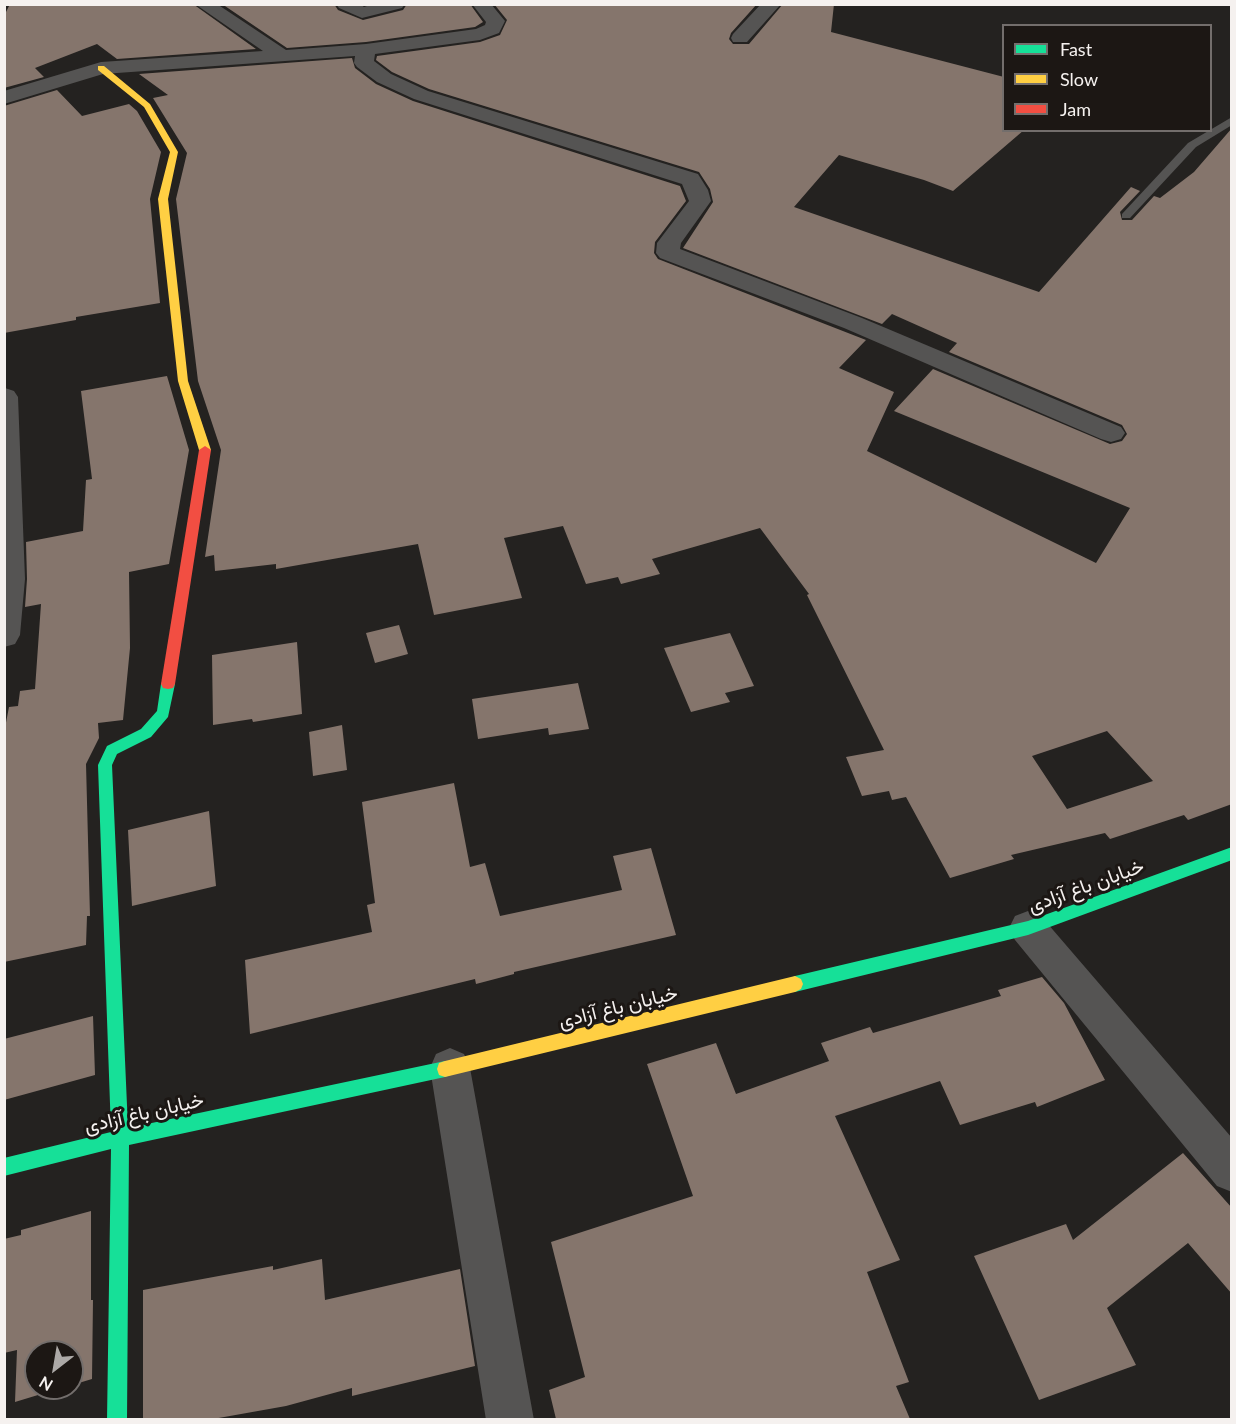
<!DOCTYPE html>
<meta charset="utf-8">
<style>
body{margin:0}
#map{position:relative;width:1236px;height:1424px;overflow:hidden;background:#242220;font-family:Lato,sans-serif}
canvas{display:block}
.frame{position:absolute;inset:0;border:6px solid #f5f1ef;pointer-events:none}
.legend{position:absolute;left:1002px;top:24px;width:210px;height:108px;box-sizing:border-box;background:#1c1714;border:2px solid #736e6c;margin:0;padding:8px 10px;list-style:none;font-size:18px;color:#f5f1ef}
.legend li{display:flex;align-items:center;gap:12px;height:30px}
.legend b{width:30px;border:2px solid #736e6c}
.north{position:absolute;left:24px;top:1340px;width:60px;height:60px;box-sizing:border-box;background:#1c1714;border:2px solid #736e6c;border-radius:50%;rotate:211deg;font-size:16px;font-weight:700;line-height:24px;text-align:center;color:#f5f1ef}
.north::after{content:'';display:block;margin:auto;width:21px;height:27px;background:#aca9a7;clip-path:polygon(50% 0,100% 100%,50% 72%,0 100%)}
</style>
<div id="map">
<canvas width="1236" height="1424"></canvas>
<div class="frame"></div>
<ul class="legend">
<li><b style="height:8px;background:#16e098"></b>Fast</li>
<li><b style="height:8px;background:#ffcf43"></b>Slow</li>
<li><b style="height:8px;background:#f24e42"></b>Jam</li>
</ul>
<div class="north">N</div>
</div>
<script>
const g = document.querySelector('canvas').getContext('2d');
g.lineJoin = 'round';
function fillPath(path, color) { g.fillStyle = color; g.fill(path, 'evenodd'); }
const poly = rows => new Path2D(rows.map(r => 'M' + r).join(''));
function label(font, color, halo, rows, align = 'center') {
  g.font = font + ' Lato,Vazirmatn,sans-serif'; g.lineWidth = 6; g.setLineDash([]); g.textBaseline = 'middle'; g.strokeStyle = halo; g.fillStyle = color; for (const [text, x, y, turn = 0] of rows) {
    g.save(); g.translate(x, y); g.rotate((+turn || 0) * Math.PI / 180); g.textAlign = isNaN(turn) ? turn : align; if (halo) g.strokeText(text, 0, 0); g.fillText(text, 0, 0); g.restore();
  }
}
fillPath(poly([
 [10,4,193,4,256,49,117,59,97,44,35,68,44,77,4,88,4,16],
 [222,4,334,4,338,10,363,20,403,10,407,4,470,4,483,22,475,27,366,42,287,48],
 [494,4,757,4,731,33,729,39,733,44,749,44,783,4,834,4,831,32,1004,77,1004,130,1024,130,953,191,924,180,839,155,794,207,1039,292,1131,187,1140,191,1120,212,1122,220,1132,220,1154,196,1160,198,1194,172,1232,128,1232,804,1188,820,1184,815,1110,839,1105,833,1011,855,1014,859,950,878,906,797,892,800,889,791,862,796,846,757,884,750,807,595,809,594,760,528,652,559,660,574,621,584,618,577,586,584,563,526,504,538,522,598,434,615,418,544,276,569,276,564,215,571,214,555,205,557,221,450,198,381,176,199,187,153,153,98,168,95,139,74,352,58,355,68,376,84,413,101,680,186,686,201,655,242,654,253,658,259,866,340,839,368,894,392,867,451,1096,563,1130,508,894,411,933,369,1110,444,1122,441,1127,434,1122,425,949,352,957,343,892,314,882,324,683,248,713,202,710,189,699,172,429,89,392,72,376,60,377,56,480,42,500,35,507,20],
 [1107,731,1153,781,1067,809,1032,756],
 [57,90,82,116,129,104,137,111,161,152,150,199,160,303,76,317,76,320,4,333,4,106],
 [167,376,189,450,169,564,129,572,130,648,123,720,98,723,99,738,86,764,90,916,87,916,86,945,4,962,4,733,9,707,18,706,20,691,35,689,41,604,25,607,27,579,26,542,83,531,86,480,92,479,81,391],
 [399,625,408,654,375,663,366,633],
 [730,633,754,686,725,693,730,702,691,712,664,648],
 [297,642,302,714,253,722,252,719,213,725,212,655],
 [578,683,589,729,549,735,548,728,478,739,472,699],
 [342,725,347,770,313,776,309,732],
 [454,783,470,867,485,863,500,916,622,890,613,856,651,848,676,935,514,972,514,974,476,984,475,979,250,1034,245,960,372,932,367,905,375,903,362,802],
 [209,811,216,886,132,906,128,830],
 [1042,977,1064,1003,1105,1080,1037,1107,1035,1102,960,1125,940,1081,835,1116,900,1260,867,1272,909,1382,896,1386,910,1419,556,1419,549,1390,585,1377,551,1242,693,1196,647,1064,716,1043,736,1094,829,1061,821,1043,870,1027,873,1033,1001,996,998,990],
 [93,1016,95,1075,4,1100,4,1039],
 [1183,1153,1232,1208,1232,1294,1188,1243,1107,1308,1136,1365,1039,1400,974,1256,1066,1224,1073,1240],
 [91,1211,91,1300,93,1300,92,1379,72,1385,72,1352,36,1352,36,1388,61,1388,15,1402,17,1350,4,1353,4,1239,21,1235,21,1230],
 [322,1259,325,1300,460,1269,475,1366,352,1396,352,1388,286,1406,213,1419,143,1419,143,1290,273,1266,273,1270]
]), '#85756c');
fillPath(poly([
 [1232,117,1232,125,1196,147,1130,218,1122,218,1122,214,1188,143,1232,117]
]), '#555453');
fillPath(poly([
 [195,4,217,4,286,50,366,44,476,29,485,25,486,22,472,4,491,4,505,21,499,33,480,40,375,54,374,61,391,74,428,91,698,174,708,190,711,201,681,243,680,249,862,318,1121,427,1125,433,1121,439,1111,442,1101,439,844,328,660,258,656,253,657,243,689,201,682,184,414,99,377,82,357,67,354,63,355,56,103,74,4,104,4,91,101,62,263,51,195,4],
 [336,4,360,4,364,7,373,4,405,4,402,8,362,18,339,8,336,4],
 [761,4,781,4,747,42,733,42,731,38,733,34,761,4],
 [5,388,14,391,18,397,25,579,20,635,15,644,4,647,5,388],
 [1028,911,1041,916,1232,1138,1232,1192,1217,1186,1015,940,1009,928,1015,916,1028,911],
 [450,1048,464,1054,470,1068,534,1420,486,1420,430,1068,436,1054,450,1048]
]), '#555453');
fillPath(poly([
 [168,679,173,680,175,684,168,717,151,737,117,754,112,765,128,1128,445,1061,451,1063,453,1069,451,1075,445,1077,129,1145,127,1420,107,1420,111,1149,4,1176,4,1158,111,1132,98,765,107,746,141,729,157,711,161,684,163,680,168,679],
 [1232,847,1232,860,1028,935,795,992,789,989,787,984,789,979,795,976,1028,921,1232,847]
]), '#16e098');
fillPath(poly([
 [98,66,104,66,150,104,178,152,168,199,188,381,211,450,209,453,201,453,199,450,178,381,158,199,170,152,144,107,98,70,98,66],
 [795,976,801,979,803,984,801,989,795,992,445,1077,439,1075,437,1069,439,1063,445,1061,795,976]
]), '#ffcf43');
fillPath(poly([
 [205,446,211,450,175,684,173,688,168,689,163,688,161,684,199,450,205,446]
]), '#f24e42');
label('20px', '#f5f1ef', '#1c1714', [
 ["خیابان باغ آزادی",1086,886,-20],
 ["خیابان باغ آزادی",618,1007,-14],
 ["خیابان باغ آزادی",144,1113,-13]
]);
</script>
